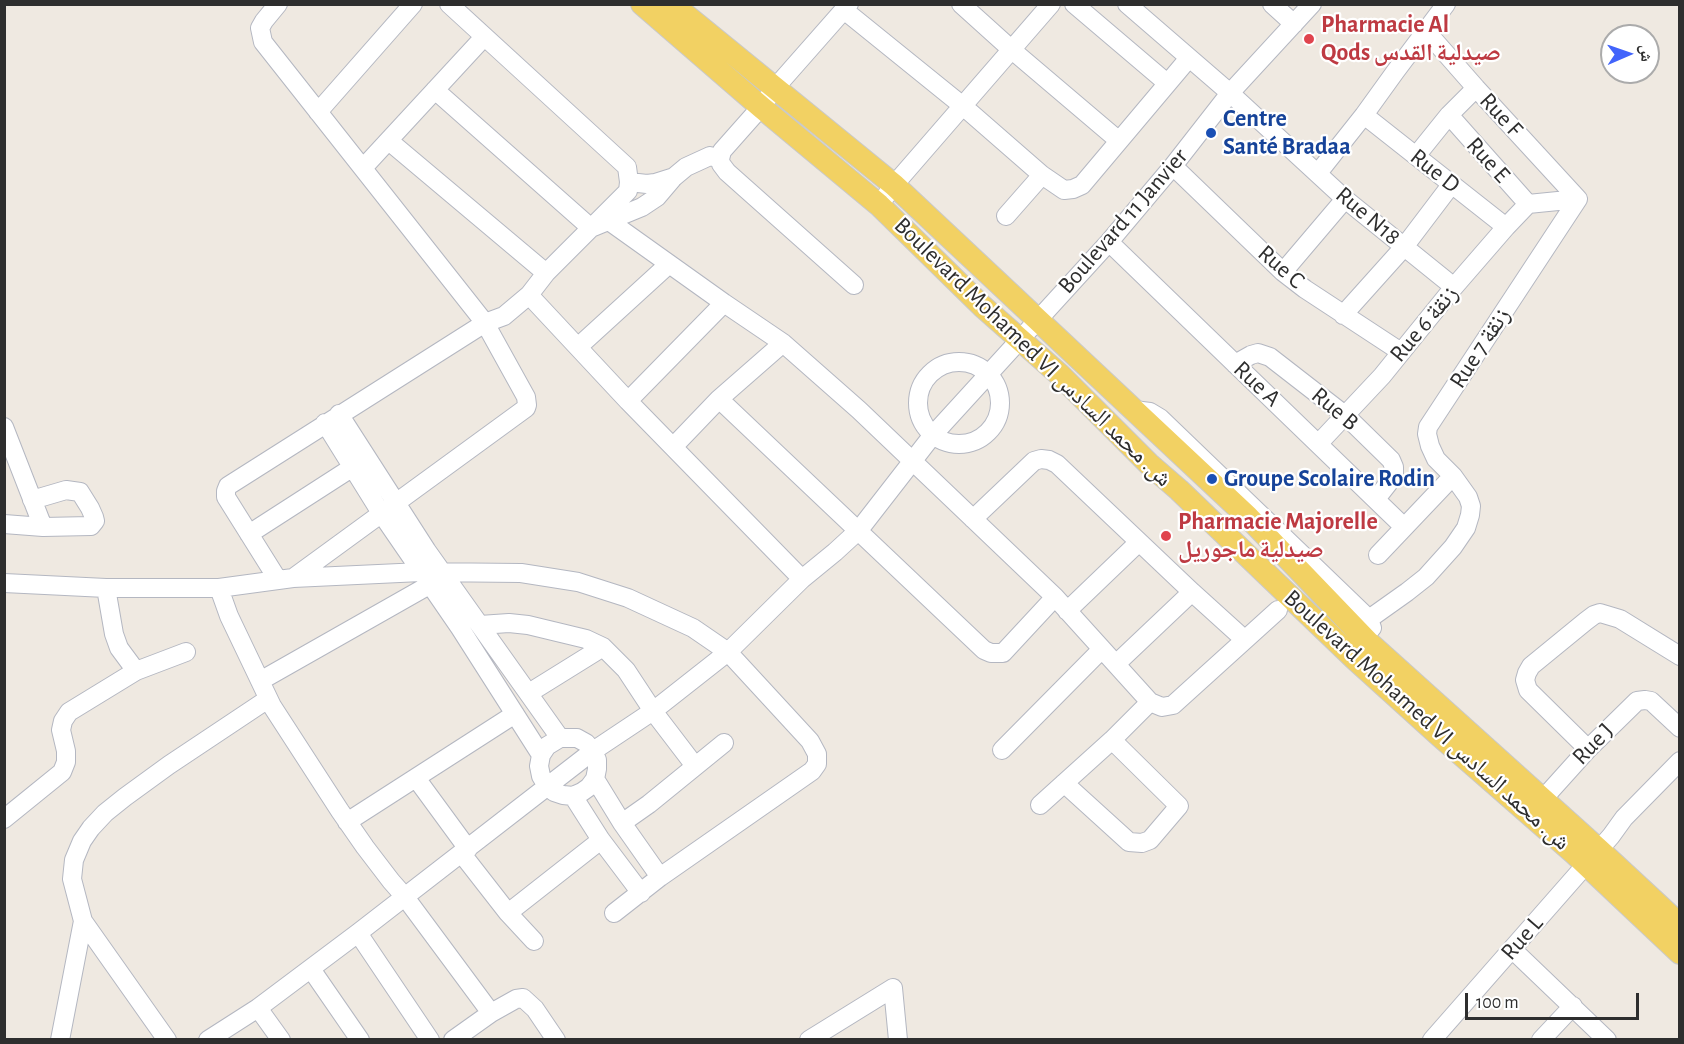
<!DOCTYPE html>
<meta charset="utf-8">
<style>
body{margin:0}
#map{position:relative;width:1684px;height:1044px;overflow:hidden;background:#efe9e1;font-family:"Alegreya Sans","Noto Naskh Arabic",sans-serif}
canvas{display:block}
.frame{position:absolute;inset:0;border:6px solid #2e2e2e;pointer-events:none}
.north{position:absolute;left:1600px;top:24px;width:60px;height:60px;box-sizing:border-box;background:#fff;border:2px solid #ababab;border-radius:50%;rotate:88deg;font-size:16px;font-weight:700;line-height:24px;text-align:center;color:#2e2e2e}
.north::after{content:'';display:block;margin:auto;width:21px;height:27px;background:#4264fb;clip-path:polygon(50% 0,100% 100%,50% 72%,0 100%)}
.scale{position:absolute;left:1465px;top:993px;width:174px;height:27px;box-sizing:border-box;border:3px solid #2e2e2e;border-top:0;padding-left:8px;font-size:18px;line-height:21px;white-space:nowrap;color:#2e2e2e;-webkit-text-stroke:4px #fff;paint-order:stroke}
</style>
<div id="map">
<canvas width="1684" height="1044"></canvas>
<div class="frame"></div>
<div class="north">ش</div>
<div class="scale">100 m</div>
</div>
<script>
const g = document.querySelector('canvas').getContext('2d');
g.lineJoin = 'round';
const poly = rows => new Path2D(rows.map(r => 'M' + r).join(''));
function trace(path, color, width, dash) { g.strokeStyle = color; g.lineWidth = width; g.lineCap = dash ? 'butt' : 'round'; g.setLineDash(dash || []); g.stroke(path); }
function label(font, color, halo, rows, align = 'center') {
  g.font = font + ' "Alegreya Sans","Noto Naskh Arabic",sans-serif'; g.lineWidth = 4.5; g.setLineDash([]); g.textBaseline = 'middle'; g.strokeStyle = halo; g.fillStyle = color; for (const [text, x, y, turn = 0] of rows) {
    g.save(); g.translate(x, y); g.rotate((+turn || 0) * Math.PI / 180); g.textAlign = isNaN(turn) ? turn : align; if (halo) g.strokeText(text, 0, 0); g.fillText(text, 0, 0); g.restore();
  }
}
const minor = poly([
 [278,4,264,21,260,28,263,42,485,323,504,316,529,295,546,273,628,191,629,182,627,167,449,4],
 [849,4,775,88,761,107,722,151,720,159,721,164,727,172,854,285],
 [961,4,1012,50,1118,140],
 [1074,4,1167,83],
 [1127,4,1230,93,1345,199,1454,287],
 [1272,4,1294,24],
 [844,10,964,107,1042,175,1064,190,1073,189,1082,185,1189,58],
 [1426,31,1476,88,1578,199],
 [435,90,591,228,642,207,657,197,674,177,686,167,710,156,720,159],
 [318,112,413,4],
 [1364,115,1506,227],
 [1449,115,1528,204],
 [389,141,546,273],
 [1416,156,1449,115,1476,88],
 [1173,166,1283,272,1305,289,1401,352],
 [363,168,484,37],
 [1318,173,1364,115,1395,72,1446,4],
 [629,182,647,184,655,183,674,177],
 [1528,204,1578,199],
 [879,205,894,185,1051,4],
 [1006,216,1042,175],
 [609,221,724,303,783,343,859,410,1055,597,1150,702,1162,707,1173,705,1278,610],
 [1109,242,1404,527],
 [1283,272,1345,199],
 [529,295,628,401,802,579],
 [1343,315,1404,247,1451,185],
 [578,347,669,264],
 '918 403a41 41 0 1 1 82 0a41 41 0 1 1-82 0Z',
 [1235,364,1251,355,1258,353,1270,357,1346,416,1391,460,1394,467,1394,476,1376,499],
 [719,399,984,650,991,653,1003,653,1055,597],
 [628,401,724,303],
 [1134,410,1150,412,1160,418,1369,619,1372,628],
 [339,414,427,551,560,738],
 [325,423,381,513,460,628,541,755],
 [4,427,43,527],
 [1319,443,1382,376,1454,287,1506,227,1528,204],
 [673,447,719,399,783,343],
 [973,519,1034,461,1041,459,1049,460,1057,464,1192,592,1245,640],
 [4,524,43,527,91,526,95,521,94,517,90,508,80,492,66,490,32,500],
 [249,534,353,467],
 [1378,555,1453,476],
 [278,580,226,497,226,491,228,486,485,323,526,397,527,405,526,408,293,578],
 [4,583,106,588,219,588,293,578,421,572,521,573,578,582,628,598,693,628,728,652,810,741,817,754,817,764,812,771,660,877,614,913],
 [106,588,114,634,119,648,136,671],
 [219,588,229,616,272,706,340,811,365,847,391,881,405,897,491,1013],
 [1067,611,1139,542],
 [1369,619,1407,592,1426,577,1453,547,1466,528,1470,515,1471,506,1468,497,1453,476,1436,459,1430,446,1427,434,1428,427,1578,199],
 [480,625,509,623,528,625,586,639,603,647,626,670,653,711,695,766],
 [1116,664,1192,592],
 [260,681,431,584],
 [529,693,603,647],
 [1588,749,1528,690,1525,680,1527,673,1531,666,1586,621,1594,615,1600,613,1620,619,1680,656],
 [1002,750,1102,649],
 [416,778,468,849],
 [595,779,589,787,582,792,573,796,563,795,554,792,547,786,541,776,539,766,541,755,547,746,560,738,577,738,586,743,593,751,597,760,597,769,595,779,622,823,660,877],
 [1064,783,1129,842,1142,843,1150,840,1179,806,1112,740],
 [573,796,601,840,641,893],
 [1543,799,1588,749,1637,701,1645,700,1651,701,1680,728],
 [1040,805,1112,740,1150,702],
 [4,819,62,772,66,762,66,751,61,730,63,721,69,712,136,671,186,652],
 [347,822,515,714],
 [622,823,649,804,724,743],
 [462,854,508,913,534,941],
 [508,913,601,840],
 [83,921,167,1040],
 [358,933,430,1040],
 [1512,949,1607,1040],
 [311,969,360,1040],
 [258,1008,281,1040],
 [60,1040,83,921,72,879,74,860,82,841,91,828,105,813,125,797,169,765,268,699],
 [208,1040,258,1008,358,933,593,751,653,711,728,652,802,579,835,552,859,530,932,436,1109,242,1173,166,1230,93,1312,4],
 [453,1040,491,1013,516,999,523,998,535,1009,556,1040],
 [809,1040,893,988,898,1040],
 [1432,1040,1611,836,1624,818,1680,761],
 [1541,1040,1573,1006]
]);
const major = poly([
 [642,4,761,107,879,205,982,306,1060,375,1149,464,1179,490,1355,659,1439,735,1575,854,1680,953],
 [672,4,894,185,1248,517,1369,643,1599,850,1680,925]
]);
trace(minor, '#b4b7c1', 20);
trace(major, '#c9c9c9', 24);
trace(minor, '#fff', 18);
trace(major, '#f2d163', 22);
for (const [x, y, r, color] of [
 [1309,39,6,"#e0444e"],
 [1211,133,6,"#1a4fb4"],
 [1212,479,6,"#1a4fb4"],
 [1166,536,6,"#e0444e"]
]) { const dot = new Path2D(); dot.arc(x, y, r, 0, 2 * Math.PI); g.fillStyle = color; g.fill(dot); trace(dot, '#fff', 2); }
label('bold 24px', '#be3a42', '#fff', [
 ["Pharmacie Al",1321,25],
 ["Qods صيدلية القدس",1321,53],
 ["Pharmacie Majorelle",1178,522],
 ["صيدلية ماجوريل",1178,550]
], 'left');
label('24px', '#2e2e2e', '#fff', [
 ["Rue F",1501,115,47],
 ["Rue E",1488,160,48],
 ["Rue D",1435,171,38],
 ["Rue N18",1368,216,40],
 ["Boulevard 11 Janvier",1123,221,-49],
 ["Rue C",1281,267,41],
 ["Rue 6 زنقة",1424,324,-50],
 ["Rue 7 زنقة",1480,348,-57],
 ["Boulevard Mohamed VI ش. محمد السادس",1033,352,44],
 ["Rue A",1257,384,43],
 ["Rue B",1335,409,40],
 ["Boulevard Mohamed VI ش. محمد السادس",1427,720,42],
 ["Rue J",1593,744,-46],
 ["Rue L",1522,938,-49]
]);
label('bold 24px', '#164399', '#fff', [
 ["Centre",1223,119],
 ["Santé Bradaa",1223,147],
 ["Groupe Scolaire Rodin",1224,479]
], 'left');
</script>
